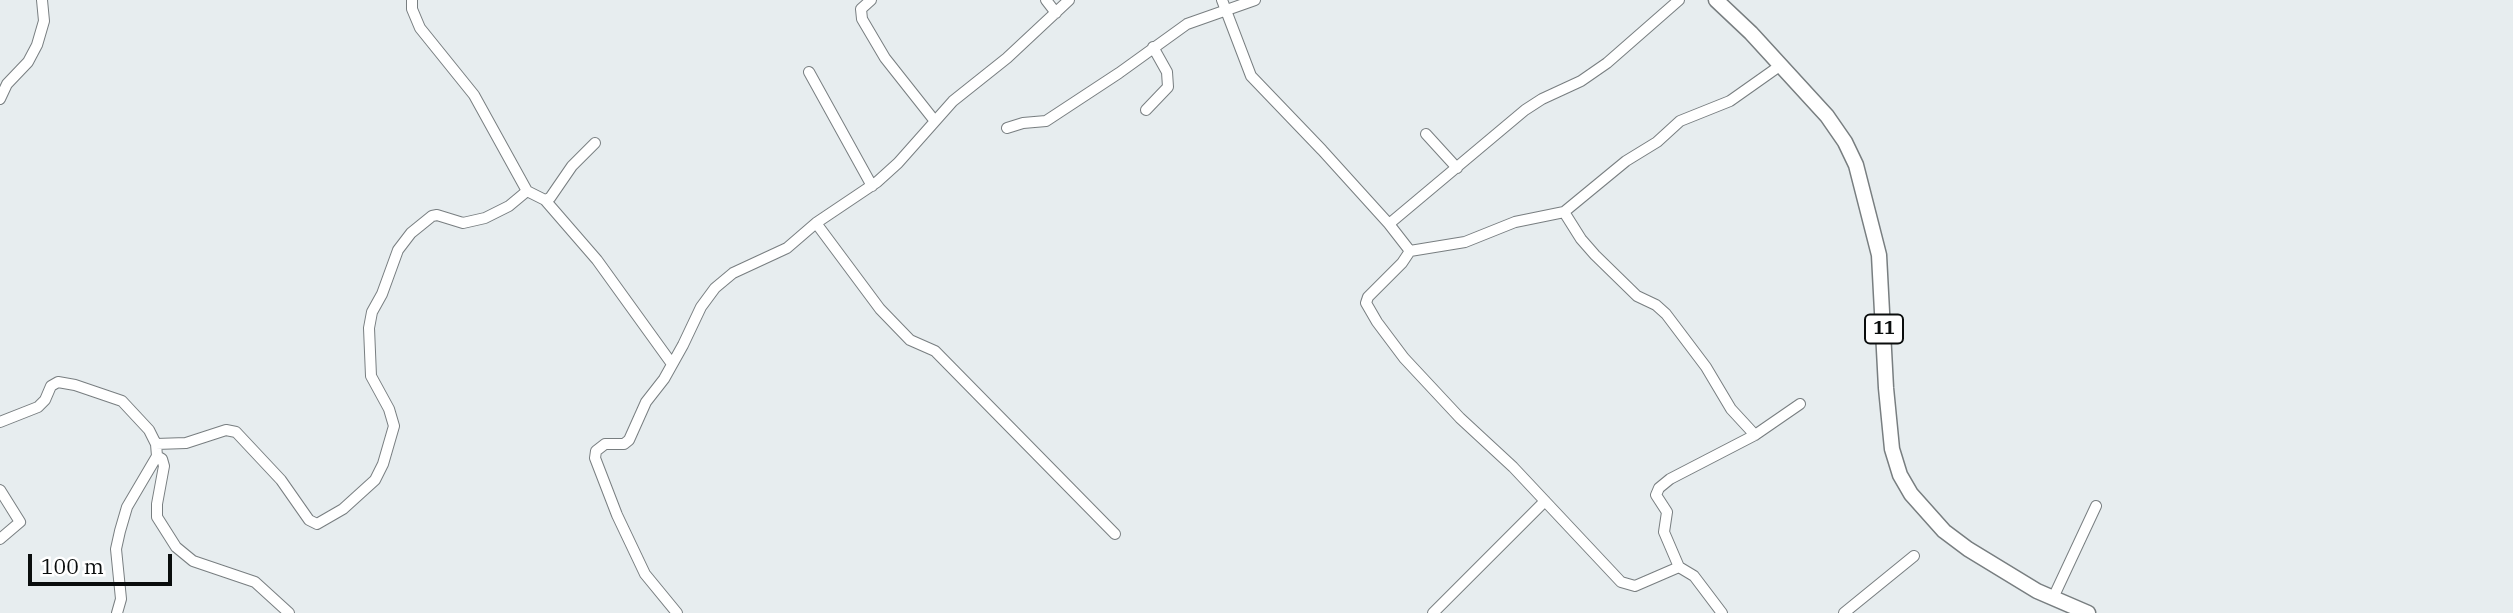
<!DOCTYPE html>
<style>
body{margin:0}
#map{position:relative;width:2513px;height:613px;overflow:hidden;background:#e7edef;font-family:"IBM Plex Serif",serif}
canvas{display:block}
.scale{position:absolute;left:28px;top:554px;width:144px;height:32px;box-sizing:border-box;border:4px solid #0a0d0d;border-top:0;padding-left:9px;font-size:21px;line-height:24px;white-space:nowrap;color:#0a0d0d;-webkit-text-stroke:5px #fff;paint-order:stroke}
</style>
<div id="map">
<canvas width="2513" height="613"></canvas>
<div class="scale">100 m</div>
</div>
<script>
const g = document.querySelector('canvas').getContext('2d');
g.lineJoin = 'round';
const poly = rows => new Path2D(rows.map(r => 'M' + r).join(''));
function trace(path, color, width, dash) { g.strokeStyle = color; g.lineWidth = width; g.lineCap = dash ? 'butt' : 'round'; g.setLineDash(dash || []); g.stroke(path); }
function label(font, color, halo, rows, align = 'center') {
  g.font = font + ' "IBM Plex Serif",serif'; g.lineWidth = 6; g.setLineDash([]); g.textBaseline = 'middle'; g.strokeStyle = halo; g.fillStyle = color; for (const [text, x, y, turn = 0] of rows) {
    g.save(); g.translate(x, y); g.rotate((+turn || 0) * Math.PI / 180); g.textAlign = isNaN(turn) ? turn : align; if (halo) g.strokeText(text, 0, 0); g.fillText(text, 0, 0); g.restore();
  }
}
const minor = poly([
 [871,0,861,9,862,19,885,58,934,120],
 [1046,0,1056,13],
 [1222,0,1251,76,1322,150,1389,224,1410,251],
 [809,72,872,186],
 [0,99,7,84,28,62,37,45,44,21,42,0],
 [1146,110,1168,87,1167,72,1153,47],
 [1007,128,1023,123,1046,121,1119,73,1187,24,1255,0],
 [1426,134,1457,168],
 [527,191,545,200,597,260,672,364],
 [545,200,550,198,572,166,595,143],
 [1564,212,1581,239,1595,255,1637,296,1656,305,1666,314,1706,367,1731,409,1755,435],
 [816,223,880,309,910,340,935,351,1115,534],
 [1389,224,1525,110,1542,99,1581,81,1607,63,1679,0],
 [1410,251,1402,263,1368,297,1366,303,1377,322,1404,358,1460,418,1513,467,1621,582,1635,586,1679,567,1694,576,1722,613],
 [1410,251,1465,242,1515,222,1564,212,1626,161,1657,142,1680,121,1730,101,1781,65],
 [0,422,38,407,45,400,51,386,58,382,75,385,122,401,149,430,156,444,157,456,127,507,120,531,116,549,121,599,117,613],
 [156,444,186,443,226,430,236,432,281,480,309,520,317,524,343,509,375,480,383,464,394,426,389,409,371,376,369,328,372,312,382,294,398,250,411,233,432,216,437,215,463,223,485,218,509,206,527,191,474,95,420,28,412,9,412,0],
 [157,456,162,459,164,466,157,504,157,517,176,547,193,561,255,582,289,613],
 [0,490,20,522,0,539],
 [1679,567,1664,532,1667,512,1656,495,1659,488,1670,479,1755,435,1800,404],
 [2053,598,2096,506],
 [677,613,645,574,617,515,595,458,596,451,605,444,624,444,629,440,646,402,664,379,683,345,701,307,715,288,733,273,787,248,816,223,877,182,898,163,953,101,1007,58,1069,0],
 [1433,613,1545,501],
 [1844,613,1914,556]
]);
const highway = poly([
 [1716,0,1751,33,1827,116,1845,142,1856,165,1879,255,1886,388,1892,449,1900,475,1911,494,1944,531,1968,549,2037,591,2088,613]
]);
trace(minor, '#787e80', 12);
trace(highway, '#787e80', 17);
trace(minor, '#fff', 10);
trace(highway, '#fff', 14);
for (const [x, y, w] of [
 [1884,329,38]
]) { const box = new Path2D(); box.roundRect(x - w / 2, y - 14.5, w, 29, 5); g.fillStyle = '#fff'; g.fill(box); trace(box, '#0a0d0d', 2); }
label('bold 18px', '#0a0d0d', null, [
 ["11",1884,329]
]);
</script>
